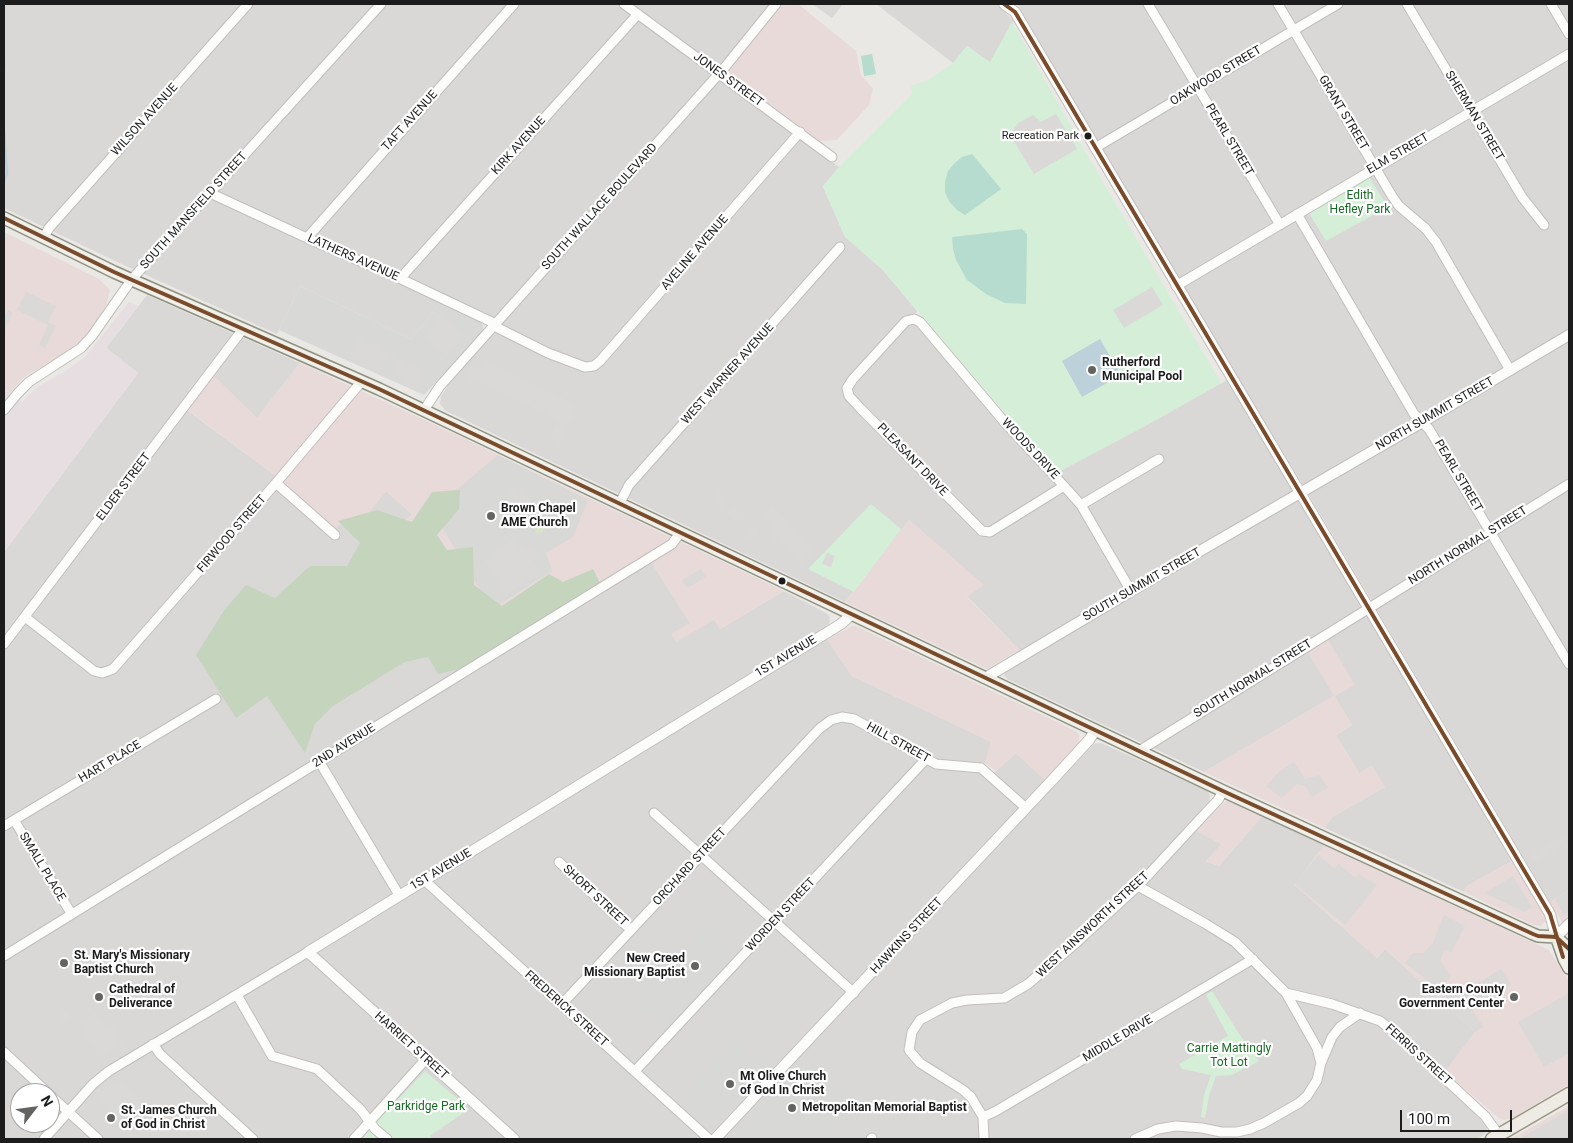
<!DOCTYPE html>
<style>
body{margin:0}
#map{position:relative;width:1573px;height:1143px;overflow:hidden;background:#eae8e5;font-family:Roboto,sans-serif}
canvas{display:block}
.frame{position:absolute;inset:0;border:5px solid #1c1c1c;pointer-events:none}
.north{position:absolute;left:10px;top:1083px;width:50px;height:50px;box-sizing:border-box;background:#fff;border:1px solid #a4a4a4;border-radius:50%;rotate:60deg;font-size:14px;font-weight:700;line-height:20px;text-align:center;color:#1c1c1c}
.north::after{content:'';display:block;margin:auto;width:18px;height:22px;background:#646362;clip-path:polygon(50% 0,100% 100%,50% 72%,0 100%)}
.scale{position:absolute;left:1400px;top:1110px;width:112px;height:22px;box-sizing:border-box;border:2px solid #1c1c1c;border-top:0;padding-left:6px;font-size:15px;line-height:18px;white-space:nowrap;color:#1c1c1c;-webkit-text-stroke:4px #fff;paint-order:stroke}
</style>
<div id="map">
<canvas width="1573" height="1143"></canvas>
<div class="frame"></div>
<div class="north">N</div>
<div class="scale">100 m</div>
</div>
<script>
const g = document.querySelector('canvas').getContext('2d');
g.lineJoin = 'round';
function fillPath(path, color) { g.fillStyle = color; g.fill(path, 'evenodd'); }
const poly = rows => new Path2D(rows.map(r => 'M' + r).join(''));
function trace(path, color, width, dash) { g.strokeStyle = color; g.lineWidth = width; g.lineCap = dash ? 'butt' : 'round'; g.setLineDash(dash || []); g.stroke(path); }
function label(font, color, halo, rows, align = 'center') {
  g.font = font + ' Roboto,sans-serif'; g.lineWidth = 4.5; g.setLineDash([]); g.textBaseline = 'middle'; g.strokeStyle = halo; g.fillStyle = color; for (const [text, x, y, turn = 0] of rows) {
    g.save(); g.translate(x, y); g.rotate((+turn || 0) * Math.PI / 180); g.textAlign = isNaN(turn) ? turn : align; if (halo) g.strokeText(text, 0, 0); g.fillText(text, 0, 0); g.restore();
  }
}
fillPath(poly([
 [4,4,770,4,712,75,725,82,839,167,823,187,845,237,882,269,917,311,912,324,919,325,1050,478,1060,471,1145,426,1227,380,1512,861,1467,886,1464,892,1325,828,1332,817,1385,787,1359,773,1336,735,1352,725,1334,696,1204,772,1007,679,1004,675,1005,671,1027,658,967,596,983,585,909,520,845,602,446,411,440,404,441,396,452,380,502,323,447,296,411,339,300,286,277,334,128,267,4,208],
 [812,4,843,4,832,18],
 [876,4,996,4,1014,21,990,63,967,46,953,63],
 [1017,4,1569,4,1569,890,1550,902,1315,505,1196,308],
 [147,295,300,363,257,418,206,369,180,405,276,476,272,482,331,534,340,523,352,533,386,491,413,515,385,533,647,555,690,623,714,619,720,629,784,591,828,614,830,618,829,624,821,630,852,676,992,742,985,763,980,771,988,778,1016,753,1053,787,1094,744,1101,743,1208,791,1210,796,1209,801,1187,826,1222,844,1206,861,1219,866,1262,816,1324,845,1295,885,1377,958,1385,949,1475,1032,1440,1079,1485,1124,1487,1127,1486,1133,1477,1139,4,1139,4,552,138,373,106,348],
 [20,1093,50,1093,50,1123,20,1123]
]), '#d9d8d6');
fillPath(poly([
 [783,4,798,4,856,51,861,75,873,89,869,105,837,140,820,141,730,74,729,70],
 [4,232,99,279,110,290,106,306,87,336,65,353,23,378,10,393,4,388],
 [300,363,440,427,784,591,720,629,714,620,676,642,671,634,690,623,647,555,463,668,385,533,413,515,386,491,352,534,340,523,334,530,284,484,283,481,186,409,212,374,257,418],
 [909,520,984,585,967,597,1019,650,987,669,845,602],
 [853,626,858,627,1076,731,1079,735,1079,743,1045,780,1016,753,996,771,985,763,991,742,852,676,827,639],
 [1327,638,1355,685,1335,696,1352,725,1336,735,1359,773,1372,765,1385,787,1332,817,1325,828,1204,772,1334,696,1307,651],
 [1227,800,1262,816,1219,866,1206,861,1221,844,1196,831],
 [1324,845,1549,950,1569,982,1569,1084,1512,1118,1504,1120,1499,1118,1445,1072,1475,1032,1385,949,1377,958,1295,885],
 [1512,861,1545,916,1545,922,1541,926,1533,925,1464,892,1467,886],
 [1569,890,1569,934,1550,902],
 [1569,1106,1569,1139,1509,1139,1514,1137]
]), '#e7dad8');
fillPath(poly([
 [129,302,138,306,106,348,138,373,4,552,4,388,22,402,37,387,67,370,86,356]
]), '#e7dee2');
fillPath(poly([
 [300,286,411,339,441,303,482,322,484,331,424,395,279,330],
 [498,455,588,500,573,537,546,553,552,571,492,609,432,511],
 [705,926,733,951,662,1026,634,1000],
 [734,1037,766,1066,711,1125,680,1099],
 [807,1061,854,1102,821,1139,733,1139]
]), '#d8d8d6');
fillPath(poly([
 [548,517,553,523,545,530,537,534,533,527,540,521]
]), '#d5e4c7');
fillPath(poly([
 [460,490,459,509,437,535,447,550,473,547,474,585,502,606,549,574,563,582,593,569,600,583,463,668,438,674,428,657,405,662,333,706,315,724,305,753,267,696,236,718,196,655,225,609,246,585,275,598,310,566,347,566,360,543,338,521,377,510,412,522,432,492]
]), '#c5d5bd');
fillPath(poly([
 [1012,22,1083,148,1221,383,1145,426,1060,471,1015,425,882,269,845,237,823,186,839,167,912,94,911,86,928,80,953,63,967,46,990,62],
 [1369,177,1388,207,1326,241,1309,213],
 [871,504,901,529,854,592,808,569],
 [1212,991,1238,1032,1259,1061,1232,1075,1216,1076,1209,1096,1205,1118,1201,1117,1204,1095,1211,1075,1182,1069,1179,1064,1228,1036,1206,995],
 [425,1071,469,1109,430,1136,433,1139,360,1139]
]), '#d5eed7');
fillPath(poly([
 [872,54,876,74,864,76,861,56],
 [972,154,1001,189,965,215,957,210,949,201,945,192,945,182,948,171,954,164,962,157],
 [1022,229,1027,234,1026,304,1005,303,986,294,967,280,956,260,953,249,952,237]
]), '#b5dcce');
fillPath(poly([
 [1056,114,1077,149,1034,174,1010,135,1018,123,1033,115,1041,122],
 [1152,287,1163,305,1124,328,1113,310],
 [26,292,56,306,48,322,56,326,45,348,39,345,48,325,17,310],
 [8,310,13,313,4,331,4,318],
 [437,312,463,333,446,356,424,338,436,324,431,320],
 [358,339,426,372,418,389,391,376,396,365,385,360,380,372,349,358],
 [486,361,578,405,560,445,550,438,559,420,468,377,474,366,482,370],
 [513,487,536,503,528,513,506,497],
 [719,492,728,500,720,508,711,499],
 [734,505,744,516,737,523,726,513],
 [772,506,818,549,809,558,807,557,801,564,770,535,770,522,763,516],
 [757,526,758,536,743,538,747,528],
 [514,539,520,548,524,546,527,551,534,547,540,557,534,561,541,573,506,596,486,563,487,557],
 [827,553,835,556,831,567,822,564],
 [701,569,706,577,687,588,682,580],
 [1294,762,1305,779,1320,775,1328,788,1312,797,1305,786,1297,784,1282,798,1266,786,1280,771],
 [1569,833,1569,854,1563,845,1534,863,1529,856],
 [1318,855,1334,868,1338,864,1356,878,1359,874,1368,881,1369,879,1377,885,1345,925,1295,884],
 [1513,876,1532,907,1524,912,1485,893],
 [1569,890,1569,912,1564,915,1555,899],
 [1444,915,1465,926,1452,952,1444,951,1440,961,1451,976,1438,989,1405,963,1413,953,1423,953,1433,943],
 [1501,969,1511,985,1472,1009,1483,1027,1475,1032,1439,999,1458,987,1462,993],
 [1569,993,1569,1053,1544,1067,1518,1022],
 [67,1010,72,1018,63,1023,58,1015],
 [97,1012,106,1027,112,1024,124,1043,100,1059,78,1024],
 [121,1081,149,1108,136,1122,132,1119,130,1122,117,1110,115,1113,98,1097,102,1091,115,1082,118,1084],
 [1569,1110,1569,1139,1519,1139]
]), '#dad9d8');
fillPath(poly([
 [1100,339,1121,375,1082,397,1062,361]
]), '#bcd1d9');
trace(poly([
 [4,63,4,66],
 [4,130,7,174,4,181]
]), '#bcd1d9', 2.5);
const minor = poly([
 [624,4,832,157],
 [1148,4,1280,225],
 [1278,4,1392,196,1399,206,1426,229,1436,242,1510,370],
 [1407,4,1522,197,1544,225],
 [1551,4,1569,34],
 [1095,148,1338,4],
 [210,193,307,238,401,279,496,324],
 [1297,214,1414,414,1429,429,1569,664],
 [44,237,49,228,248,4],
 [307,238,514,4],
 [401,279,406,272,638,14],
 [1176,286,1569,54],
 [494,326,548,353,585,367,594,366,600,361,800,132],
 [4,410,18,393,29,382,81,348,92,336,132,279,381,4],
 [424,410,440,386,725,67,776,4],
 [276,483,335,535],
 [1064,486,990,532,982,531,861,409,849,396,847,388,853,379,906,321,914,319,920,322,1007,425,1064,486,1081,505,1131,591],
 [620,503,629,485,840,247],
 [1081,505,1159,459],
 [25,617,94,671,102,673,113,669,276,483,362,381],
 [4,644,243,329],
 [1139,751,1569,484],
 [319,761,399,895],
 [654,813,854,993],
 [14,820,71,913],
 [4,826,216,699],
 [559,862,631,930],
 [424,880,709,1139],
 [1138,886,1206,924,1235,942,1286,993,1332,1004,1380,1021,1399,1036,1485,1116,1499,1135],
 [4,956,672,544,680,533],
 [1286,993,1317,1048,1321,1063],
 [237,995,272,1056,317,1069,361,1110,375,1129,387,1139],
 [561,1005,819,729,831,720,842,717,854,719,936,764,981,768,1026,808],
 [153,1044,160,1054,253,1139],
 [4,1052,48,1093],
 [635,1071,926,759],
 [50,1095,98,1139],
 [983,1117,996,1111,1253,959],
 [44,1139,93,1084,109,1071,308,952],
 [354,1139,426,1059],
 [871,1139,872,1138],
 [984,1139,983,1117,971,1097,963,1090,920,1063,909,1050,912,1032,920,1020,952,1003,967,1000,1004,998,1028,984,1077,942,1138,886,1201,818,1218,800,1223,791],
 [1135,1139,1158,1129,1176,1126,1202,1128,1221,1132,1237,1132,1250,1129,1264,1123,1299,1103,1307,1096,1317,1080,1321,1063,1332,1037,1340,1027,1360,1013]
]);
const tertiary = poly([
 [1004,4,1015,12,1305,501,1550,914,1556,937],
 [985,678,1131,591,1431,417,1569,335],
 [1556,937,1569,924],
 [514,1139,308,952,841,624,851,615],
 [715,1139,1056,776,1089,740,1095,731]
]);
const secondary = poly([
 [4,218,114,272,379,389,1223,791,1533,934,1538,936,1556,937,1569,949],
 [1557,939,1564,959,1569,968]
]);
const primary = poly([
 [1492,1139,1569,1094]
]);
trace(minor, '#c0bfbd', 11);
trace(tertiary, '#c0bfbd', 12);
trace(secondary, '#8f9180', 14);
trace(primary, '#9c9685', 15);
trace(minor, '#fcfcfb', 9);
trace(tertiary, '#fcfcfb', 10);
trace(secondary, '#f0f0ea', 11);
trace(primary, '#eeebe5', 12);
trace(poly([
 [1004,4,1015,12,1550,914,1563,957],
 [4,218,114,272,379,389,1223,791,1533,934,1538,936,1556,937,1569,949]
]), '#7a4b2a', 4);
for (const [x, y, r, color] of [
 [1088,136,4.5,"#1c1c1c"],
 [1092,370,5,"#646362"],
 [491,516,5,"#646362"],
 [782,581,4.5,"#1c1c1c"],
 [64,963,5,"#646362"],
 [695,966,5,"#646362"],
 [99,997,5,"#646362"],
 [1514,997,5,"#646362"],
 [730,1084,5,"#646362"],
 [792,1108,5,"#646362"],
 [111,1118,5,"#646362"]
]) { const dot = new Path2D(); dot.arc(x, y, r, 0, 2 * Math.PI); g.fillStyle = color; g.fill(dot); trace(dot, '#fff', 2); }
label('11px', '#1c1c1c', '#fff', [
 ["Recreation Park",1079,136]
], 'right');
label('12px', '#1c1c1c', '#fff', [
 ["OAKWOOD STREET",1216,76,-31],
 ["JONES STREET",728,80,36],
 ["GRANT STREET",1343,113,59],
 ["SHERMAN STREET",1474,116,59],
 ["WILSON AVENUE",145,120,-48],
 ["TAFT AVENUE",410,121,-48],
 ["PEARL STREET",1229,140,59],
 ["KIRK AVENUE",519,146,-48],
 ["ELM STREET",1398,154,-30],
 ["SOUTH WALLACE BOULEVARD",600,207,-48],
 ["SOUTH MANSFIELD STREET",194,211,-48],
 ["AVELINE AVENUE",695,253,-49],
 ["LATHERS AVENUE",353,258,24],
 ["WEST WARNER AVENUE",728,374,-48],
 ["NORTH SUMMIT STREET",1435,414,-30],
 ["WOODS DRIVE",1030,449,47],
 ["PLEASANT DRIVE",912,460,46],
 ["PEARL STREET",1458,476,59],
 ["ELDER STREET",124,487,-53],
 ["FIRWOOD STREET",232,534,-49],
 ["NORTH NORMAL STREET",1468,546,-32],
 ["SOUTH SUMMIT STREET",1142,585,-30],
 ["1ST AVENUE",786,657,-31],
 ["SOUTH NORMAL STREET",1253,679,-32],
 ["HILL STREET",898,743,29],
 ["2ND AVENUE",344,746,-32],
 ["HART PLACE",110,762,-31],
 ["SMALL PLACE",42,867,59],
 ["ORCHARD STREET",690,867,-47],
 ["1ST AVENUE",441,870,-31],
 ["SHORT STREET",595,896,43],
 ["WORDEN STREET",781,915,-47],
 ["WEST AINSWORTH STREET",1093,925,-43],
 ["HAWKINS STREET",907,936,-47],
 ["FREDERICK STREET",566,1009,42],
 ["MIDDLE DRIVE",1118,1039,-31],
 ["HARRIET STREET",411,1046,42],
 ["FERRIS STREET",1418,1055,42]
]);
label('12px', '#186b25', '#fff', [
 ["Edith",1360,196],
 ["Hefley Park",1360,210],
 ["Carrie Mattingly",1229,1049],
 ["Tot Lot",1229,1063],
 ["Parkridge Park",426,1107]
]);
label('bold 12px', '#1c1c1c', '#fff', [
 ["Rutherford",1102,363],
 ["Municipal Pool",1102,377],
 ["Brown Chapel",501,509],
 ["AME Church",501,523],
 ["St. Mary's Missionary",74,956],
 ["Baptist Church",74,970],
 ["New Creed",685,959,"right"],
 ["Missionary Baptist",685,973,"right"],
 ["Cathedral of",109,990],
 ["Deliverance",109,1004],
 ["Eastern County",1504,990,"right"],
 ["Government Center",1504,1004,"right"],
 ["Mt Olive Church",740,1077],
 ["of God In Christ",740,1091],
 ["Metropolitan Memorial Baptist",802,1108],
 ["St. James Church",121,1111],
 ["of God in Christ",121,1125]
], 'left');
</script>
